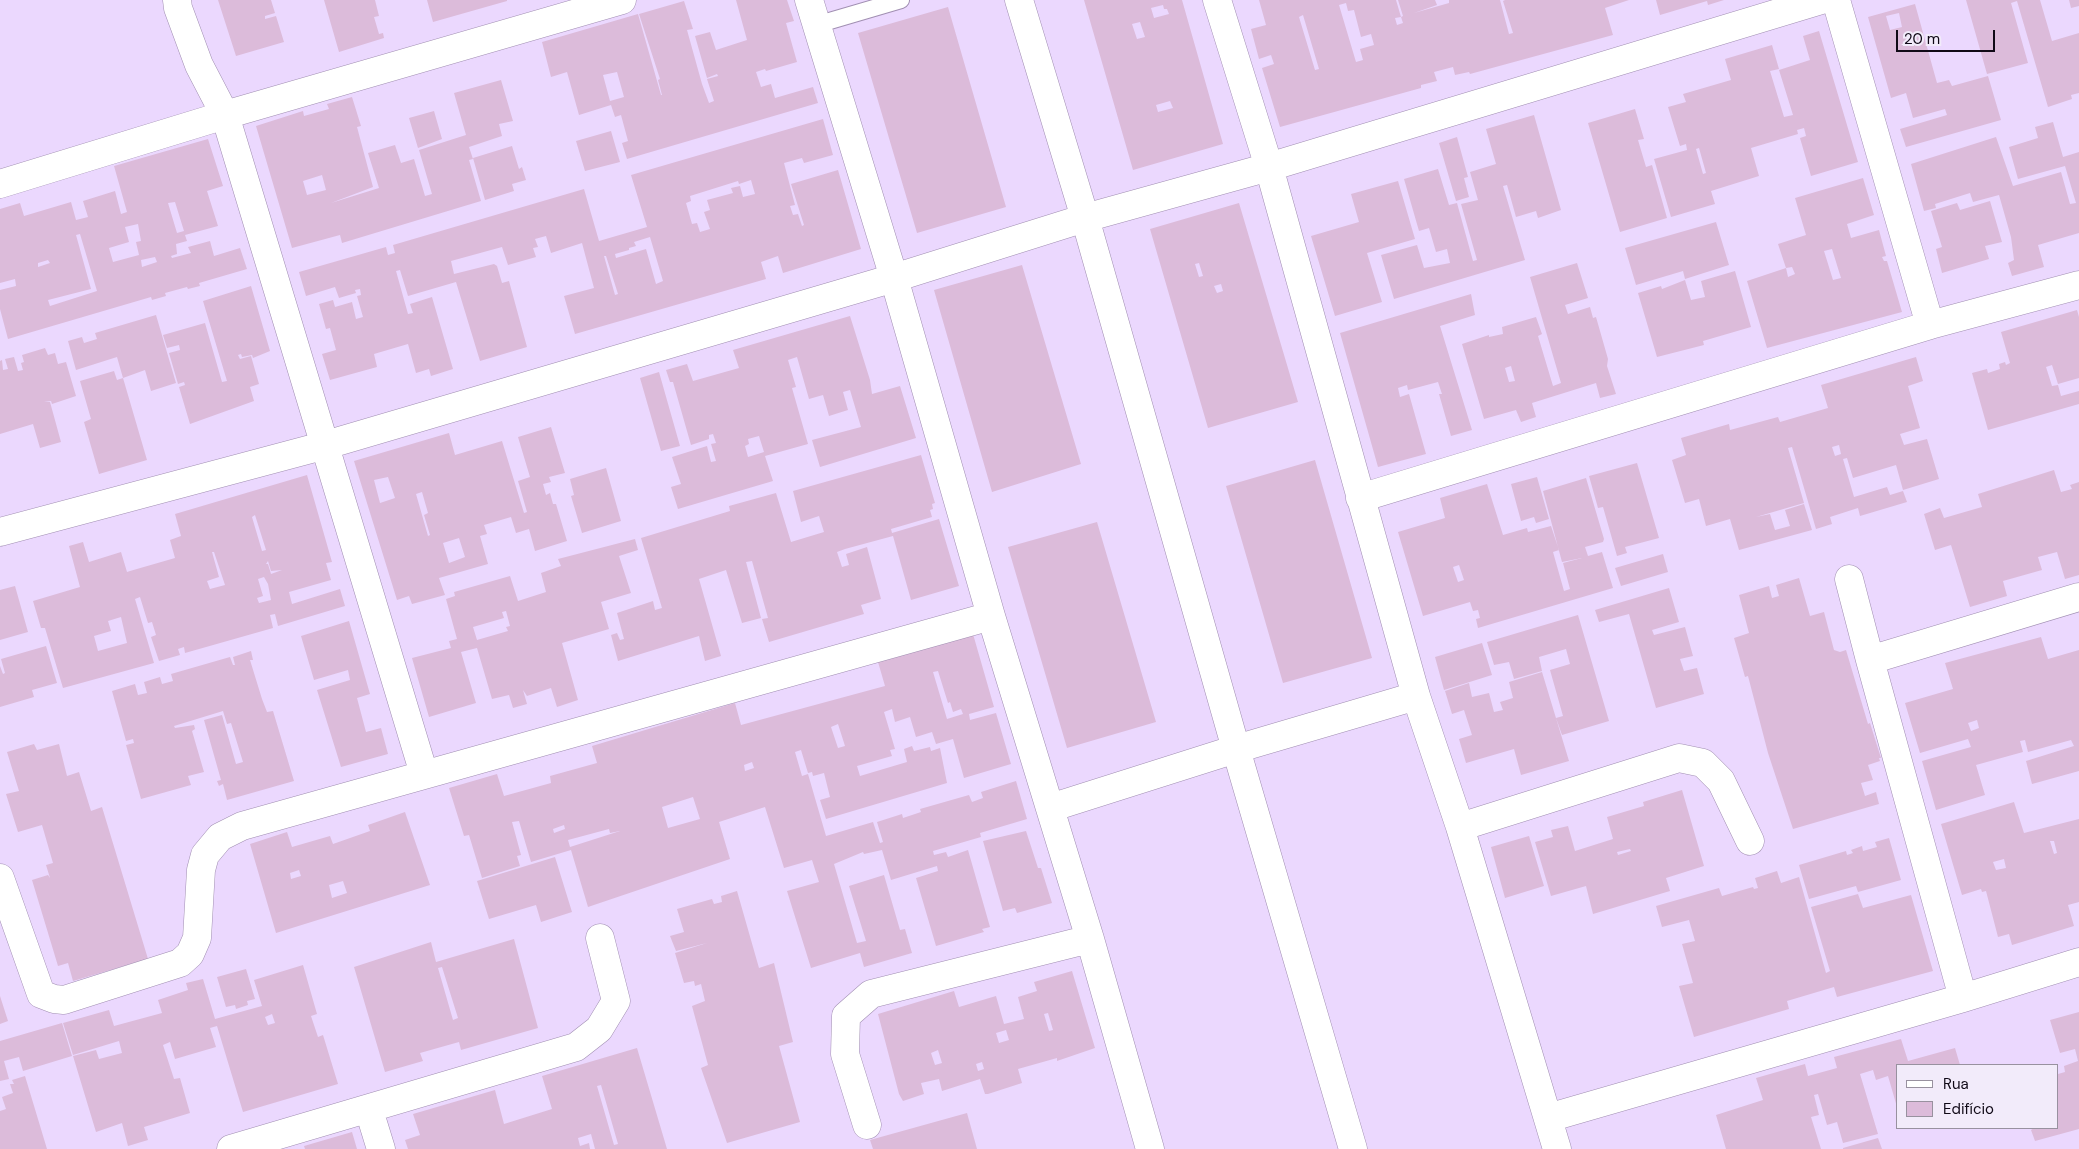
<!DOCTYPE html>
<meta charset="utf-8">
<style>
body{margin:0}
#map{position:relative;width:2079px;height:1149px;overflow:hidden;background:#ebd8fe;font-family:"DM Sans",sans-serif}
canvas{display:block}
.legend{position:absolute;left:1896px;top:1064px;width:162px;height:65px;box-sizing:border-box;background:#f2ebfa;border:1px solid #98919f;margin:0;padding:6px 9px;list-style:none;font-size:15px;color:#100916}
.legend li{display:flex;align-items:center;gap:10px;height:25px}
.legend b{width:25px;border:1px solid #98919f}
.scale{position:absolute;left:1896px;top:30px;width:99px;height:22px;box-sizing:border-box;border:2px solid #100916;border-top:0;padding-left:6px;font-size:15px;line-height:18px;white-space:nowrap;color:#100916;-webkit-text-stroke:4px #f2ebfa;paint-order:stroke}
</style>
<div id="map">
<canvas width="2079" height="1149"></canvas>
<ul class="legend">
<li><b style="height:6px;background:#fff"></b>Rua</li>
<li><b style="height:14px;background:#dcbbda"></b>Edifício</li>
</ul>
<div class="scale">20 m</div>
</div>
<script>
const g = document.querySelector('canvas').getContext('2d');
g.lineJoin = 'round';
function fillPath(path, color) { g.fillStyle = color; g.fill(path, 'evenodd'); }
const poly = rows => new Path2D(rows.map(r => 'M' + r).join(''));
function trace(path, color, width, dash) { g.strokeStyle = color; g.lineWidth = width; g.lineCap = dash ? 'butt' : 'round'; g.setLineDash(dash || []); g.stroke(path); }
fillPath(poly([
 [218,0,271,0,275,13,265,16,265,19,276,16,284,42,236,56],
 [324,0,375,0,379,16,374,17,379,34,383,33,384,38,339,52],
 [427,0,507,0,507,1,433,22],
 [736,0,787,0,794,21,786,23,797,62,766,71,765,69,756,72,761,87,771,84,775,98,813,87,818,103,627,159,622,143,628,141,621,115,615,117,611,105,579,115,567,72,551,77,542,42,638,14,661,95,662,95,658,80,660,79,639,14,684,1,693,29,687,30,702,84,709,103,714,101,707,79,718,76,717,74,707,78,695,36,710,32,716,50,747,40],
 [617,72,624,97,610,101,603,75],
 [1084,0,1182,0,1223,144,1133,170],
 [1163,5,1164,9,1167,9,1169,14,1154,18,1151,8],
 [1140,22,1145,37,1137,39,1132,24],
 [1170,101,1173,108,1158,112,1156,105],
 [1259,0,1396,0,1401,17,1395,18,1397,25,1403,23,1401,17,1403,16,1398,0,1435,0,1437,5,1414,13,1449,3,1449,0,1500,0,1509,34,1513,33,1503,1,1505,0,1629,0,1605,8,1613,35,1470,74,1469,72,1455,75,1453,67,1434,72,1437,81,1421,85,1421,88,1280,127,1262,68,1274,64,1271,55,1259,59,1251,29,1266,25],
 [1346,3,1348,11,1354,10,1361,37,1371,34,1374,45,1360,49,1363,60,1356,62,1339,5],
 [1303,15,1319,69,1315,70,1299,17],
 [1656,0,1724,0,1708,5,1707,1,1660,15],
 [1966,0,2040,0,2052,41,2079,33,2079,93,2071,95,2072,99,2048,107,2017,1,2011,3,2028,63,1987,74],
 [2069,0,2079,0,2079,6,2071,8],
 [1915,4,1937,83,1949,80,1952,86,1988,76,2001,120,1906,147,1900,129,1947,115,1945,109,1913,118,1906,93,1891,98,1868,17],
 [1899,13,1902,27,1890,30,1886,16],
 [948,7,1006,207,917,233,858,33],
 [1819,31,1858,162,1811,176,1800,138,1806,136,1804,128,1797,130,1798,134,1751,148,1759,176,1711,191,1715,204,1671,217,1654,159,1687,150,1686,144,1680,146,1668,107,1686,102,1683,94,1731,80,1725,59,1772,45,1779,69,1770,71,1784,117,1793,115,1779,70,1810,60,1803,36],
 [1699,148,1706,173,1703,174,1696,149],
 [501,80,513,121,499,124,502,136,469,147,473,159,469,160,481,201,342,243,340,235,292,248,256,126,303,111,304,116,329,109,327,104,352,97,361,126,357,127,373,187,331,203,379,188,368,153,395,145,401,163,414,159,425,196,432,194,419,150,466,135,454,93],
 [322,175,326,190,307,195,303,181],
 [1635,109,1644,139,1638,140,1646,167,1652,165,1667,218,1620,232,1588,123],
 [434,111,442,139,418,148,409,118],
 [1534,115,1561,210,1538,218,1536,211,1516,217,1507,185,1503,186,1525,260,1394,299,1381,255,1417,245,1424,268,1450,263,1447,249,1436,252,1429,228,1419,231,1404,179,1438,169,1449,205,1457,203,1473,261,1477,260,1461,204,1478,200,1470,172,1496,164,1486,129],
 [823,119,833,155,804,163,802,158,784,163,795,205,790,206,793,215,798,214,802,226,804,225,791,184,838,170,861,249,783,273,778,256,761,262,766,279,575,334,564,296,594,288,582,243,551,253,546,236,535,239,538,247,533,248,536,257,508,265,502,247,451,261,454,274,494,264,497,266,502,283,509,281,527,347,480,361,456,282,408,296,400,270,396,271,408,314,413,313,410,304,432,297,453,369,431,376,429,369,416,373,408,344,374,354,377,367,330,380,322,354,336,350,330,328,326,329,319,304,333,300,335,307,352,302,356,319,363,317,357,296,361,295,360,289,355,290,356,293,339,298,335,287,306,296,299,272,386,247,388,255,395,253,393,245,584,189,599,241,647,227,631,175],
 [751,180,755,194,743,197,740,186,731,188,733,193,707,200,710,210,704,212,710,229,700,232,697,223,692,224,686,203,691,201,690,196,738,181,739,184],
 [650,237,663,281,656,284,646,249,616,258,615,254,629,250,629,248,636,246,634,242],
 [604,256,606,256,618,294,615,295],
 [2053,122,2063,157,2079,152,2079,233,2038,245,2044,267,2012,276,2008,263,2014,260,2011,237,1999,195,1973,202,1970,193,1935,204,1936,208,1924,211,1911,164,1996,137,2013,186,2061,172,2070,204,2076,203,2065,166,2018,179,2009,147,2038,138,2035,127],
 [611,131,620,162,585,171,576,141],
 [1457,137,1468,177,1464,178,1469,197,1456,201,1439,143],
 [208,139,223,186,207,191,218,226,185,235,187,241,176,244,177,254,171,256,172,258,191,253,188,247,210,241,214,256,240,248,247,269,199,283,200,286,188,289,187,287,165,293,166,296,152,300,151,297,8,339,0,309,0,290,16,286,15,279,0,283,0,209,20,203,24,216,71,202,76,220,88,217,83,201,115,191,121,214,127,212,114,166],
 [175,202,184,231,177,233,168,203],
 [138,224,141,241,136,242,139,255,113,262,109,248,129,242,125,227],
 [80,234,97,291,50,306,48,300,91,289,76,235],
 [155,257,157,262,142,267,141,260],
 [48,260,50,263,38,267,38,263],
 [512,146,519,169,522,167,526,180,512,184,514,191,485,200,473,158],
 [1863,178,1874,215,1847,224,1851,238,1879,230,1886,256,1882,257,1884,261,1887,261,1902,312,1767,348,1747,281,1786,268,1778,244,1806,235,1795,198],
 [1832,249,1841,278,1833,280,1824,251],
 [1792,267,1795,274,1788,277,1786,268],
 [1398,181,1415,239,1367,253,1382,302,1335,316,1311,236,1359,222,1351,194],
 [1990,201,2002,242,1985,246,1989,259,1942,273,1936,249,1942,247,1931,211,1957,203,1960,210],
 [1239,203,1298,402,1208,428,1150,229],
 [1199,263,1203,276,1199,277,1195,264],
 [1221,284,1223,291,1217,293,1214,286],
 [1716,222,1729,265,1685,279,1683,271,1636,285,1625,248],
 [1577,263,1588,298,1565,305,1568,314,1590,307,1593,318,1596,317,1608,359,1607,366,1616,394,1600,398,1596,383,1532,403,1536,417,1521,422,1516,410,1484,419,1462,344,1489,335,1489,337,1503,334,1502,327,1536,317,1542,334,1538,336,1553,386,1561,383,1530,277],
 [1511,366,1515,381,1509,382,1505,368],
 [1022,265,1081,464,992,492,934,290],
 [1735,271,1751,327,1703,341,1704,345,1657,357,1638,293,1661,286,1662,289,1685,280,1691,300,1705,297,1701,281],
 [251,286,270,351,253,358,252,355,242,357,241,354,238,355,240,359,251,356,259,384,250,387,254,401,190,424,179,387,185,385,184,382,178,384,169,353,180,350,179,345,167,348,163,335,205,323,222,382,227,381,203,301],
 [1471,294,1475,315,1440,326,1472,430,1451,436,1439,394,1442,394,1438,382,1408,390,1407,385,1398,388,1400,397,1409,394,1426,454,1378,467,1340,333],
 [2077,310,2079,317,2079,378,2058,384,2052,365,2046,367,2052,386,2058,385,2061,396,2079,391,2079,404,1988,430,1972,373,1987,369,1988,373,2000,369,1999,364,2005,362,2006,365,2010,363,2001,332],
 [156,315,176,383,151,391,145,370,123,378,117,357,76,370,68,341,82,337,84,343,97,339,95,333],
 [850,316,870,380,872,394,900,386,916,438,820,467,812,440,861,427,850,390,843,392,848,410,829,416,823,395,809,399,797,357,788,360,796,387,792,388,808,444,765,456,773,481,678,509,671,487,681,484,672,457,707,446,711,462,716,461,711,444,716,443,713,434,709,435,709,439,691,445,673,382,670,382,666,370,687,364,693,381,739,368,733,350],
 [759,436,764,452,748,457,745,446,749,444,748,439],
 [45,348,48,355,55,353,58,364,66,362,76,396,52,404,51,401,44,402,50,402,61,442,40,448,33,424,0,434,0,361,2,360,3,370,8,369,5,359,14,357,18,371,23,370,21,363,24,362,22,355],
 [1916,357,1923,381,1908,386,1920,428,1900,434,1904,445,1927,439,1939,479,1903,490,1896,465,1853,478,1847,458,1843,459,1854,497,1887,487,1890,495,1903,491,1907,502,1860,516,1858,508,1830,517,1832,524,1816,529,1792,447,1788,448,1804,503,1756,517,1770,514,1775,530,1790,526,1785,510,1804,504,1812,530,1739,550,1730,519,1706,526,1699,499,1685,503,1672,460,1686,455,1681,438,1729,424,1730,430,1778,417,1780,422,1828,408,1821,385],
 [1839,445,1841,454,1835,456,1832,447],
 [114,371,117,380,123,378,147,460,99,474,84,422,91,419,80,381],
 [659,372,680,446,661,451,640,378],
 [551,427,565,473,549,477,551,482,543,484,546,495,550,493,553,504,556,504,567,541,535,551,529,529,516,533,511,517,484,525,487,534,480,536,488,564,439,578,445,595,412,604,409,596,397,600,354,461,449,433,455,455,502,441,524,513,527,512,518,481,530,477,518,437],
 [388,477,395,498,380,503,374,480],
 [422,492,428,513,424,515,430,535,428,536,416,494],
 [459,538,465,557,449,563,443,543],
 [921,455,935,503,932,504,933,509,930,510,932,517,891,529,892,533,939,519,959,586,911,600,893,536,845,549,837,552,842,567,849,565,846,554,867,547,881,599,861,605,864,614,769,642,762,619,768,618,752,561,746,562,761,618,742,623,726,570,699,579,721,656,705,661,699,636,618,661,611,635,617,633,620,640,624,639,617,613,653,601,655,610,662,608,641,538,730,511,729,506,776,493,791,542,824,532,819,516,801,522,793,491],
 [1315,460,1372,658,1283,683,1226,486],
 [1637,463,1659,538,1625,547,1627,553,1617,556,1603,507,1598,508,1589,476],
 [606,468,621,521,582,533,571,496,574,495,570,479],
 [2054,470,2061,492,2072,489,2070,485,2079,482,2079,575,2065,579,2057,552,2038,557,2042,570,2003,581,2007,596,1970,607,1951,545,1935,550,1924,514,1940,508,1944,518,1982,507,1978,494],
 [307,475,332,562,326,563,331,580,289,592,292,604,340,589,345,606,278,626,275,614,270,615,273,628,185,653,184,647,178,649,180,655,159,661,151,637,156,635,152,622,148,623,140,597,135,599,154,663,63,688,45,628,41,628,33,601,80,587,69,546,83,542,89,562,121,552,127,572,130,571,175,558,170,540,181,536,175,514],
 [255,515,266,550,262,551,252,517],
 [212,552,214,552,225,585,210,589,207,581,219,577],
 [268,561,271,571,282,570,271,574,268,564,266,564],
 [264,577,268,584,271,600,259,603,257,598,263,596,258,579],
 [121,617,127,643,98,651,94,636,111,631,108,621],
 [1537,477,1549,519,1536,523,1534,517,1521,521,1511,484],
 [1586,478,1604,539,1603,542,1585,547,1588,556,1602,552,1613,588,1478,628,1476,619,1480,618,1478,610,1473,611,1470,602,1423,616,1398,532,1445,518,1440,498,1487,484,1503,535,1527,528,1528,532,1551,526,1559,550,1553,552,1564,591,1570,589,1563,563,1582,558,1562,562,1543,491],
 [1459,565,1464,580,1458,582,1453,567],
 [1097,522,1156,722,1067,748,1008,547],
 [635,539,638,550,619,556,631,593,601,602,609,629,562,643,578,700,557,707,551,688,527,696,523,690,527,704,513,708,509,695,492,699,477,648,461,652,476,703,429,717,412,658,451,648,449,641,457,639,446,599,455,596,454,592,510,576,518,601,546,592,541,573,561,566,558,559],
 [506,611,510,626,506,627,508,631,477,640,473,627,504,618,502,612],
 [1663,554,1668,572,1621,586,1615,568],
 [1799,578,1810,616,1824,612,1834,650,1840,652,1846,650,1868,724,1870,723,1881,758,1879,758,1880,761,1868,765,1873,780,1861,783,1865,796,1876,792,1879,804,1793,829,1768,753,1748,676,1745,677,1734,638,1749,633,1739,595,1769,586,1772,598,1779,596,1776,585],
 [15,586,28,632,0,640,0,590],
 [1669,588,1679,622,1652,630,1654,635,1685,627,1693,656,1680,659,1684,671,1697,668,1704,694,1656,708,1629,614,1599,622,1595,610],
 [1578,615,1609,721,1562,735,1556,718,1563,716,1550,670,1570,664,1566,649,1539,657,1542,671,1514,679,1509,662,1494,665,1487,642],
 [349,621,370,694,357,698,366,732,381,728,388,754,341,767,317,690,350,680,348,670,314,680,301,636],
 [973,634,994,707,969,714,970,720,996,713,1011,764,964,778,953,739,936,744,932,732,916,737,910,717,895,722,892,709,884,712,895,749,890,750,892,756,857,766,860,776,907,762,904,749,912,746,914,751,930,747,931,751,940,748,947,783,826,819,820,800,830,797,824,773,813,776,812,772,808,773,801,750,795,752,802,776,808,774,826,836,873,822,880,843,883,842,877,822,902,814,903,818,921,812,920,809,969,795,972,802,983,798,981,792,1016,781,1027,819,980,833,981,837,933,851,934,855,946,852,948,857,968,850,990,927,982,929,984,932,936,946,916,878,938,871,937,866,891,880,882,850,864,854,863,852,834,864,857,943,866,941,849,886,884,875,900,930,905,929,912,953,864,967,860,953,811,968,787,891,819,882,812,860,784,868,765,807,719,822,730,859,588,907,571,850,531,862,519,821,512,822,521,855,517,856,520,866,482,878,469,835,464,836,449,788,497,774,504,796,551,783,550,776,597,763,592,746,735,703,741,725,885,686,878,662],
 [938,671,948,703,950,702,953,712,961,709,963,714,947,719,933,672],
 [838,724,845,746,838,748,831,727],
 [752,762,754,768,745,771,744,765],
 [693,797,700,819,668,828,662,807],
 [564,825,565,829,554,833,553,829],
 [609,829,610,833,620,831,570,847,568,840],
 [2041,637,2048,659,2079,650,2079,771,2032,784,2026,761,2074,746,2071,740,2028,752,2025,740,2020,741,2023,752,1976,765,1985,795,1936,810,1922,761,1971,747,1968,739,1920,753,1905,703,1953,689,1945,663],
 [1977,720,1979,728,1971,731,1968,723],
 [1482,643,1492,675,1444,690,1435,657],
 [46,646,57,683,32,690,34,697,0,707,0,666,3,674,5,673,1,659],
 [251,651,253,660,250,660,262,699,267,712,273,711,294,781,227,800,223,784,219,786,217,781,221,780,204,720,222,715,236,764,243,762,231,723,227,724,223,711,174,726,175,728,194,725,195,729,192,731,204,772,188,776,191,785,141,799,126,745,134,743,133,739,126,741,112,691,135,684,138,695,147,693,144,682,160,677,162,684,173,681,171,674,230,657,233,665,235,665,233,657],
 [1542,672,1569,761,1521,775,1514,749,1466,763,1459,739,1472,735,1464,710,1452,714,1445,691,1469,683,1472,697,1489,693,1494,712,1503,710,1500,702,1513,698,1509,682],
 [34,744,37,750,59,744,67,776,79,772,91,811,102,807,148,959,73,981,68,963,58,966,32,880,48,875,50,878,46,865,53,863,42,825,18,832,6,794,19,791,7,752],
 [1682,790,1704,866,1666,878,1670,891,1593,914,1586,886,1551,896,1535,842,1553,837,1551,830,1568,826,1575,851,1613,839,1607,817,1644,806,1643,802],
 [1630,849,1631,851,1618,855,1617,852],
 [2014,802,2024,833,2079,819,2079,902,2068,905,2074,926,2012,945,2009,934,1998,937,1986,891,1982,892,1981,889,1962,895,1941,824],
 [2050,841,2054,841,2057,853,2054,854],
 [2004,859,2006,868,1996,870,1993,862],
 [405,812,430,885,276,933,250,844,287,832,292,847,330,836,333,844,370,831,368,825],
 [299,870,301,876,291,879,290,873],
 [343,881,347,893,332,898,329,885],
 [1026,831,1038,868,1041,868,1052,903,1017,913,1015,908,1003,911,983,841],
 [1529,836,1544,886,1505,898,1491,847],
 [1889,838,1901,880,1858,892,1856,886,1809,899,1799,865,1846,851,1847,855,1853,853,1851,850,1862,846,1863,851,1877,847,1875,842],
 [555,857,572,912,541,922,536,905,489,919,477,881],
 [1777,871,1781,883,1799,877,1826,973,1830,971,1811,907,1858,894,1863,908,1911,895,1933,971,1837,997,1834,987,1787,1001,1789,1009,1694,1037,1679,986,1693,983,1682,944,1695,941,1689,920,1662,927,1656,906,1719,888,1722,896,1753,887,1754,889,1758,888,1755,878],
 [737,891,759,968,774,963,793,1042,779,1046,800,1122,727,1143,701,1068,708,1065,692,1006,705,1001,701,984,695,986,694,981,684,983,675,953,707,943,676,951,670,936,684,932,677,909,712,899,714,904,722,902,721,896],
 [514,939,538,1028,461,1050,459,1042,420,1053,423,1061,385,1072,354,967,431,942,436,962],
 [442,967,458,1018,453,1020,438,968],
 [303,965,317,1014,311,1016,318,1037,323,1035,338,1084,243,1112,217,1026,210,1028,216,1047,175,1059,170,1042,163,1045,174,1079,180,1078,190,1113,144,1127,148,1140,128,1146,122,1123,96,1132,73,1056,96,1050,99,1059,122,1053,119,1041,73,1055,63,1023,109,1010,114,1026,162,1013,158,1000,188,990,186,983,203,979,215,1019,262,1006,254,980],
 [272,1014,275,1023,268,1025,265,1017],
 [246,969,255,999,247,1001,248,1005,236,1009,235,1005,226,1007,217,977],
 [1072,971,1095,1048,1057,1061,1057,1058,1018,1069,1022,1083,988,1094,985,1094,980,1079,942,1091,939,1079,921,1083,924,1094,903,1101,899,1094,878,1014,954,991,959,1007,996,996,1004,1024,1024,1019,1018,997,1037,991,1034,982],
 [1048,1013,1053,1030,1049,1031,1044,1014],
 [1006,1030,1009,1040,999,1043,996,1033],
 [938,1050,942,1063,935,1065,931,1053],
 [982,1062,984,1069,978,1071,976,1064],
 [0,996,8,1021,0,1024],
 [2079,1012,2079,1129,2035,1141,2031,1130,2034,1128,2058,1128,2058,1074,2065,1072,2064,1066,2078,1061,2075,1049,2060,1053,2050,1020],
 [62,1023,72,1056,23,1071,19,1057,4,1061,9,1079,0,1081,0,1041],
 [1901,1039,1908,1061,1955,1048,1960,1065,1898,1065,1897,1107,1888,1076,1876,1080,1873,1070,1860,1074,1878,1134,1843,1143,1837,1122,1827,1125,1818,1094,1814,1095,1819,1115,1811,1117,1821,1149,1726,1149,1716,1115,1763,1100,1756,1078,1805,1064,1808,1076,1837,1068,1834,1057],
 [637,1048,667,1149,595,1149,591,1134,578,1138,580,1146,589,1143,590,1149,408,1149,405,1140,420,1135,413,1114,495,1090,504,1124,552,1109,542,1076],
 [601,1085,618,1144,614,1145,597,1086],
 [25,1076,47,1149,0,1149,0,1111,6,1109,2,1097,13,1093,10,1084,14,1084,12,1080],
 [967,1113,977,1149,873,1149,870,1140],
 [352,1132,357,1149,305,1149,304,1146],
 [1878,1138,1882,1149,1843,1149,1843,1148]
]), '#dcbbda');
const service = poly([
 [816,25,901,0]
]);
const minor = poly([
 [177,0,178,8,199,65,225,115,622,0],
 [809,0,894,278,991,616,1090,939,1150,1149],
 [1217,0,1269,167,1416,696,1460,827,1557,1149],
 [1836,0,1930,325,2079,285],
 [0,184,225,115,424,774],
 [1360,498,1930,325],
 [0,532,326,445,894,278,1085,218,1269,167,1821,0],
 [1849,579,1870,660,1963,998],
 [1870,660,2079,597],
 [1050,808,1236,749,1416,696],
 [1460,827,1679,758,1703,763,1721,781,1750,841],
 [0,878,41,994,54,999,64,1000,180,963,190,954,197,938,201,870,205,855,220,837,242,826,991,616],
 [369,1110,381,1149],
 [1548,1118,1963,998,2079,962],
 [867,1125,845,1054,846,1016,871,994,1090,939],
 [231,1149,576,1047,599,1029,616,1001,600,938]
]);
const tertiary = poly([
 [1019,0,1085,218,1236,749,1353,1149]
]);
trace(service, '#a18fb2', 18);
trace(minor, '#a18fb2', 29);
trace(tertiary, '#a18fb2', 29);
trace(service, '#fff', 16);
trace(minor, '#fff', 28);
trace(tertiary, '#fff', 28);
</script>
